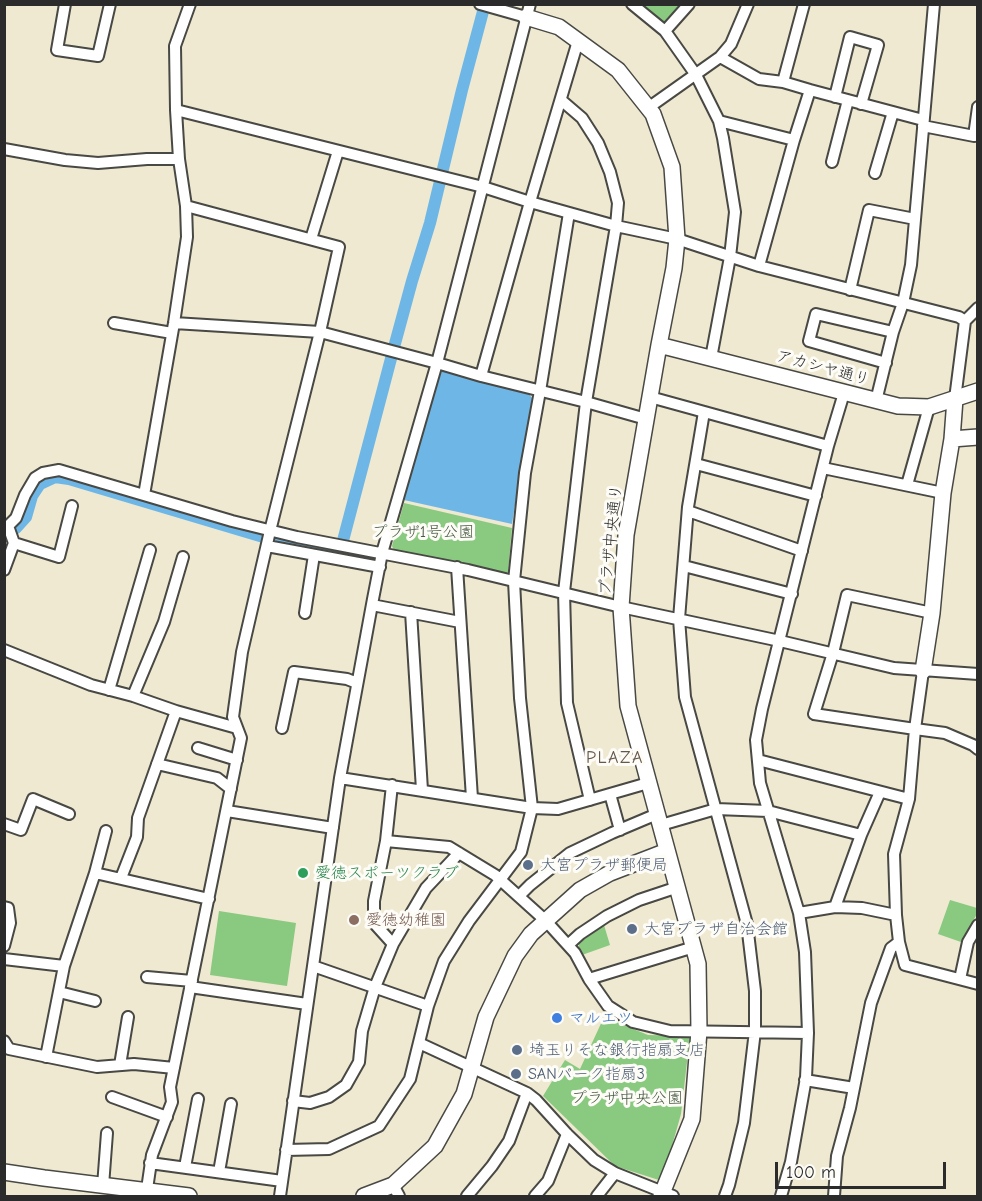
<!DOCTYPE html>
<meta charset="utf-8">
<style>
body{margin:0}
#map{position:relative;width:982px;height:1201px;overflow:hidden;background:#eee9d0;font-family:"Comic Neue",sans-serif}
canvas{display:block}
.frame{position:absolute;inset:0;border:6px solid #2b2b2b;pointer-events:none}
.scale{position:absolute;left:775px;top:1162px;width:171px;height:27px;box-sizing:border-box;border:3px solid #2b2b2b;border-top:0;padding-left:8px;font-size:18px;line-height:21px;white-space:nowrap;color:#2b2b2b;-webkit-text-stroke:4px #fdfcf7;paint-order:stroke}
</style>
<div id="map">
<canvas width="982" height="1201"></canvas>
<div class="frame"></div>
<div class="scale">100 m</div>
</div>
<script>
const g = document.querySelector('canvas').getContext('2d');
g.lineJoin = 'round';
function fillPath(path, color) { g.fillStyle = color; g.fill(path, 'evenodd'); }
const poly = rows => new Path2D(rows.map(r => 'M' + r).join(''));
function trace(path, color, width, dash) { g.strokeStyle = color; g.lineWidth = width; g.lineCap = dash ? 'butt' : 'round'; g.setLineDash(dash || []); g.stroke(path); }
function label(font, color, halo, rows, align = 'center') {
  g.font = font + ' "Comic Neue","Klee One",sans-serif'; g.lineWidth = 6; g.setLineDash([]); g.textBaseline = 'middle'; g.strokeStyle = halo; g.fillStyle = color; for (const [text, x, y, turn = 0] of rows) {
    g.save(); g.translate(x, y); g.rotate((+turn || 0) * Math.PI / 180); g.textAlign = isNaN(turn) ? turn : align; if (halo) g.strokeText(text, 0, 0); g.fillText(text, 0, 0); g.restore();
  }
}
fillPath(poly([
 [642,5,681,5,677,12,666,23,659,24,644,10],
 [404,503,512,528,508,572,504,575,395,552,392,546],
 [950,900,977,908,977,914,961,942,938,934],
 [219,911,296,923,287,986,210,975],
 [604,925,610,945,582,955,579,951,579,943],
 [604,1017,648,1035,690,1036,681,1114,662,1181,615,1166,543,1096,565,1060,580,1069]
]), '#8ac980');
fillPath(poly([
 [443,370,529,394,532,398,512,524,404,500,438,372]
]), '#6eb6e6');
trace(poly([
 [4,537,16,528,26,517,32,496,40,484,55,477,69,479,270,539,340,552,393,351,412,281,430,223,462,90,485,4]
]), '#6eb6e6', 12);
const street = poly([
 [65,4,57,50,98,56,110,4],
 [480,4,526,17],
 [632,4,665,31,696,75,719,121,723,138,735,212,730,257,711,358],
 [665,31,689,4],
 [720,57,759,79,783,82,810,90,794,140,759,266],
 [783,82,804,4],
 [810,90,923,120],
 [835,97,850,37,878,45,861,104],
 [561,100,582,118,598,143,610,172,618,203,616,226,586,402,564,592,567,703,590,800],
 [648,108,720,57,731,44,748,4],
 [176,110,483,187,530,202,616,226,677,239,759,266,959,317,965,321],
 [719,121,794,140],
 [923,126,974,136,978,107],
 [4,149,65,160,98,163,147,159,179,159],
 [832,162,848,100],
 [875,173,893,112],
 [311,239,338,151],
 [850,290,869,210,915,219],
 [114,323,172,333],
 [174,323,320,332,437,363,481,376,586,402,646,419],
 [886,363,809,341,816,314,893,332],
 [481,376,530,202,578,41],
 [650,397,828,446],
 [955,399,965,321,978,308],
 [876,401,893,332,903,303,911,265,934,4],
 [704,412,688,507,679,619,685,697,747,924,755,991,755,1031,744,1123,729,1185,725,1196],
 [696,464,816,496],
 [823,468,943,493],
 [907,485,929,407],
 [144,495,174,323,187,237,186,206,179,159,176,110,175,46,190,4],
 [688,511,802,551],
 [4,527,8,526,16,518,25,495,35,478,43,473,59,470,232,521,297,537,468,570,621,607,780,641,894,668,978,674],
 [14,543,59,557,72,506],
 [267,546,380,567],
 [684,566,792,594],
 [457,567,472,798],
 [4,570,14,543,8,526],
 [372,605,460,622],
 [411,612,422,790],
 [305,613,314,555],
 [932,613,847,595,833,653,814,714,915,729,909,799,894,854,896,915,899,942,905,965,978,984],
 [4,650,91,685,133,696,176,711,237,728],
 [923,671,915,729,945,733,973,745,978,749],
 [109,690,150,550],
 [133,696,164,622,183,557],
 [282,728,294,672,347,679,357,683],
 [198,748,237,760],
 [758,760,909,799],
 [157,764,217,778,231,789],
 [340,778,532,808,558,809,648,783],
 [392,785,386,841,374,901,374,923,393,944],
 [610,794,620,830],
 [227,811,333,828],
 [4,824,21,830,33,799,69,814],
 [661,825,716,809,768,811,861,835],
 [386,841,449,847,495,875,546,921,575,953,589,979,608,1006,633,1022,670,1031,808,1033],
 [95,873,106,831],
 [121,878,137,837,138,818,176,711],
 [519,896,530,885,570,853,612,833,657,814],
 [4,907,8,908,10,923,4,946],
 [835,907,861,835,880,792],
 [799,913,835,907,862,908,896,915],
 [568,945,580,934,607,916,639,900,678,887],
 [4,959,64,966],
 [313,966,428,1006],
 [147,977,192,981],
 [589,979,694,947],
 [960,979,968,942,978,925],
 [190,987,307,1004],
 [59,992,95,1001],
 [4,1041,9,1049,97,1067,134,1064,174,1068],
 [419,1043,527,1093,536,1100,567,1134,594,1160,615,1173,673,1196],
 [46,1057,64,966,95,873,209,899],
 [120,1065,128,1017],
 [805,1080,854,1088],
 [112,1097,167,1117],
 [293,1101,310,1103,329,1097,346,1085,359,1062,362,1031,375,987,393,944,426,888,459,853],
 [286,1150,329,1149,379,1126,410,1079,428,1006,444,961,469,921,521,852,532,808,520,698,514,581,525,473,540,391,569,213],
 [150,1163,282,1181],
 [185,1167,198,1099],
 [219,1172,231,1104],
 [393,1185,399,1196],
 [103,1186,107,1133],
 [146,1196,152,1155,172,1102,170,1087,241,738,233,717,242,652,270,531,320,332,339,247,186,206],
 [280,1196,340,778,373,599,382,553,437,363,530,4],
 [467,1196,492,1166,509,1141,527,1093],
 [535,1196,548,1181,567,1134],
 [597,1196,615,1173],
 [781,1196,791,1162,806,1078,808,1033,805,952,799,913,760,783,756,740,762,709,828,446,844,393],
 [834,1196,837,1156,850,1108,871,1003,891,948,899,942]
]);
const secondary = poly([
 [526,17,559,27,618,70,653,114,672,167,677,239,674,268,659,345,626,535,621,607,628,706,698,964,699,1031,692,1119,661,1196],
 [659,345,898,406,929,407,978,391],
 [952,439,978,437],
 [923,671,932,613,943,493,952,439,955,399],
 [4,1172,44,1178,189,1196],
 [364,1196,393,1185,435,1146,464,1094,486,1017,515,956,531,934,580,890,610,873,667,851]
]);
trace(street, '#484844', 14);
trace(secondary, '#484844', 18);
trace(street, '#fff', 10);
trace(secondary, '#fff', 15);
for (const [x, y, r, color] of [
 [528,865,6,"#5c6f8a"],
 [303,873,6,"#2e9e5b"],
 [354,920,6,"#8d6e63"],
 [632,929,6,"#5c6f8a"],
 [557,1018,6,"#3f7fe0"],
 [517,1050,6,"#5c6f8a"],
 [516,1074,6,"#5c6f8a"]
]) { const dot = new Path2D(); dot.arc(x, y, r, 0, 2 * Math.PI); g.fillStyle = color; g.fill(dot); trace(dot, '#fdfcf7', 2); }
label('16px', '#2b2b2b', '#fdfcf7', [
 ["アカシヤ通り",823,368,15],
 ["プラザ中央通り",611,540,-84]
]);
label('16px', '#485a44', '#fdfcf7', [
 ["プラザ1号公園",423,532],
 ["プラザ中央公園",627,1098]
]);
label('16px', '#4e5e75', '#fdfcf7', [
 ["大宮プラザ郵便局",540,865],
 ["大宮プラザ自治会館",644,929],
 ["埼玉りそな銀行指扇支店",529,1050],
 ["SANパーク指扇3",528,1074]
], 'left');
label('16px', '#27864d', '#fdfcf7', [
 ["愛徳スポーツクラブ",315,873]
], 'left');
label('16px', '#785e54', '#fdfcf7', [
 ["愛徳幼稚園",366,920]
], 'left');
label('16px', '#366cbe', '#fdfcf7', [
 ["マルエツ",569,1018]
], 'left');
g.letterSpacing = '1.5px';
label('18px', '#66584b', '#fdfcf7', [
 ["PLAZA",615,758]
]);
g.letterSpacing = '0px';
</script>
